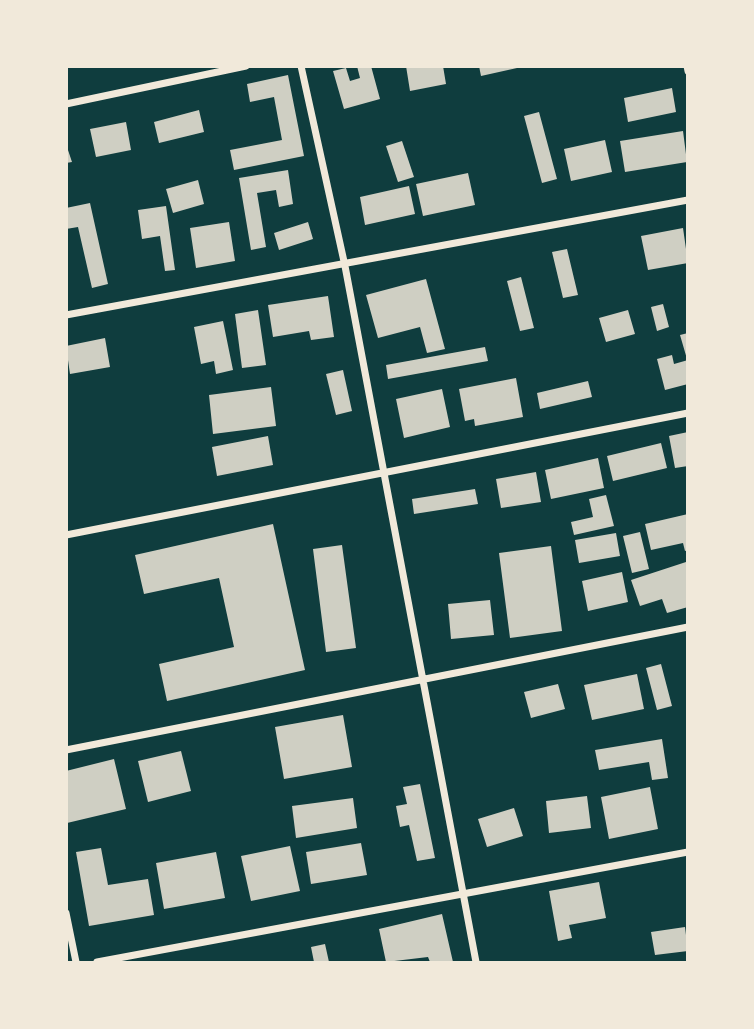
<!DOCTYPE html>
<style>
body{margin:0}
#map{position:relative;width:754px;height:1029px;overflow:hidden;background:#0f3d3e;font-family:Mulish,sans-serif}
canvas{display:block}
.frame{position:absolute;inset:0;border:68px solid #f1e9da;pointer-events:none}
</style>
<div id="map">
<canvas width="754" height="1029"></canvas>
<div class="frame"></div>
</div>
<script>
const g = document.querySelector('canvas').getContext('2d');
g.lineJoin = 'round';
function fillPath(path, color) { g.fillStyle = color; g.fill(path, 'evenodd'); }
const poly = rows => new Path2D(rows.map(r => 'M' + r).join(''));
function trace(path, color, width, dash) { g.strokeStyle = color; g.lineWidth = width; g.lineCap = dash ? 'butt' : 'round'; g.setLineDash(dash || []); g.stroke(path); }
fillPath(poly([
 [357,66,371,66,380,99,344,109,333,71,346,68,350,81,360,78],
 [406,66,443,66,446,84,410,91],
 [479,66,517,66,517,68,481,76],
 [288,75,304,156,234,170,230,150,282,140,274,97,250,102,247,84],
 [672,88,676,112,628,122,624,98],
 [199,110,204,132,159,143,154,122],
 [539,112,557,179,542,183,524,116],
 [126,122,131,150,96,157,90,129],
 [683,131,687,162,625,172,620,141],
 [605,140,612,172,571,181,564,149],
 [402,141,414,177,398,182,386,146],
 [66,144,72,162,66,163],
 [288,170,293,204,279,207,276,190,257,193,266,247,251,250,239,178],
 [468,173,475,205,423,216,416,184],
 [198,180,204,204,173,213,166,189],
 [409,186,415,214,365,225,360,197],
 [90,203,108,284,92,288,78,227,66,229,66,208],
 [166,206,175,270,165,271,160,236,142,239,138,210],
 [229,222,235,261,196,268,190,228],
 [308,222,313,239,279,250,274,233],
 [683,228,688,263,648,270,641,236],
 [567,249,578,295,563,298,552,252],
 [521,277,534,328,520,331,507,281],
 [426,279,445,349,427,353,420,327,378,338,366,295],
 [328,296,334,337,311,340,309,331,273,337,268,305],
 [663,304,669,327,657,331,651,307],
 [258,310,266,365,242,368,235,314],
 [628,310,635,334,606,342,599,318],
 [223,321,233,370,216,374,214,361,201,364,194,327],
 [688,333,688,359,687,359,680,335],
 [105,338,110,367,70,374,66,346],
 [485,347,488,361,388,379,386,365],
 [672,355,674,364,688,360,688,384,665,390,657,359],
 [343,370,352,411,336,415,326,374],
 [516,378,523,417,475,426,474,419,465,421,459,389],
 [588,381,592,397,540,409,537,393],
 [271,387,276,426,213,434,209,395],
 [442,389,450,427,404,438,396,399],
 [688,432,688,466,675,468,669,436],
 [268,436,273,465,217,476,212,447],
 [661,443,667,468,613,481,607,456],
 [598,458,604,488,551,499,545,470],
 [536,472,541,502,501,508,496,479],
 [475,489,478,504,414,514,412,499],
 [606,495,614,526,574,535,571,522,593,517,589,499],
 [688,514,688,550,685,551,683,543,651,550,645,524],
 [273,524,305,670,167,701,159,664,234,647,219,578,144,594,135,555],
 [640,532,649,569,632,573,623,536],
 [616,533,620,556,579,563,575,540],
 [342,545,356,648,326,652,313,549],
 [551,546,562,631,510,638,499,553],
 [686,562,688,607,667,613,662,599,640,606,631,580],
 [622,572,628,602,588,611,582,581],
 [490,600,494,635,451,639,448,604],
 [661,664,672,706,657,710,646,668],
 [637,674,644,709,592,720,584,685],
 [558,684,565,709,531,718,524,692],
 [343,715,352,767,284,779,275,727],
 [662,739,668,778,652,780,649,762,599,770,595,750],
 [181,751,191,791,148,802,138,761],
 [114,759,126,809,67,823,66,771],
 [420,784,435,858,417,861,409,825,400,827,396,806,407,804,403,787],
 [650,787,658,829,609,839,601,797],
 [587,796,591,828,549,833,546,801],
 [353,798,357,828,296,838,292,806],
 [514,808,523,836,487,847,478,819],
 [361,843,367,875,311,884,306,852],
 [290,846,300,891,251,901,241,856],
 [101,848,108,885,148,879,154,915,89,926,76,852],
 [216,852,225,898,164,909,156,863],
 [599,882,606,918,569,925,572,938,558,941,549,891],
 [442,914,453,962,430,962,428,957,386,962,379,929],
 [685,927,688,951,655,955,651,932],
 [325,944,329,962,314,962,311,947]
]), '#cfcfc3');
trace(poly([
 [301,66,345,266,476,962],
 [687,66,688,71],
 [66,104,246,66],
 [66,315,688,200],
 [66,535,688,413],
 [66,750,688,627],
 [66,913,76,962],
 [97,962,688,852]
]), '#f1e9da', 7);
</script>
